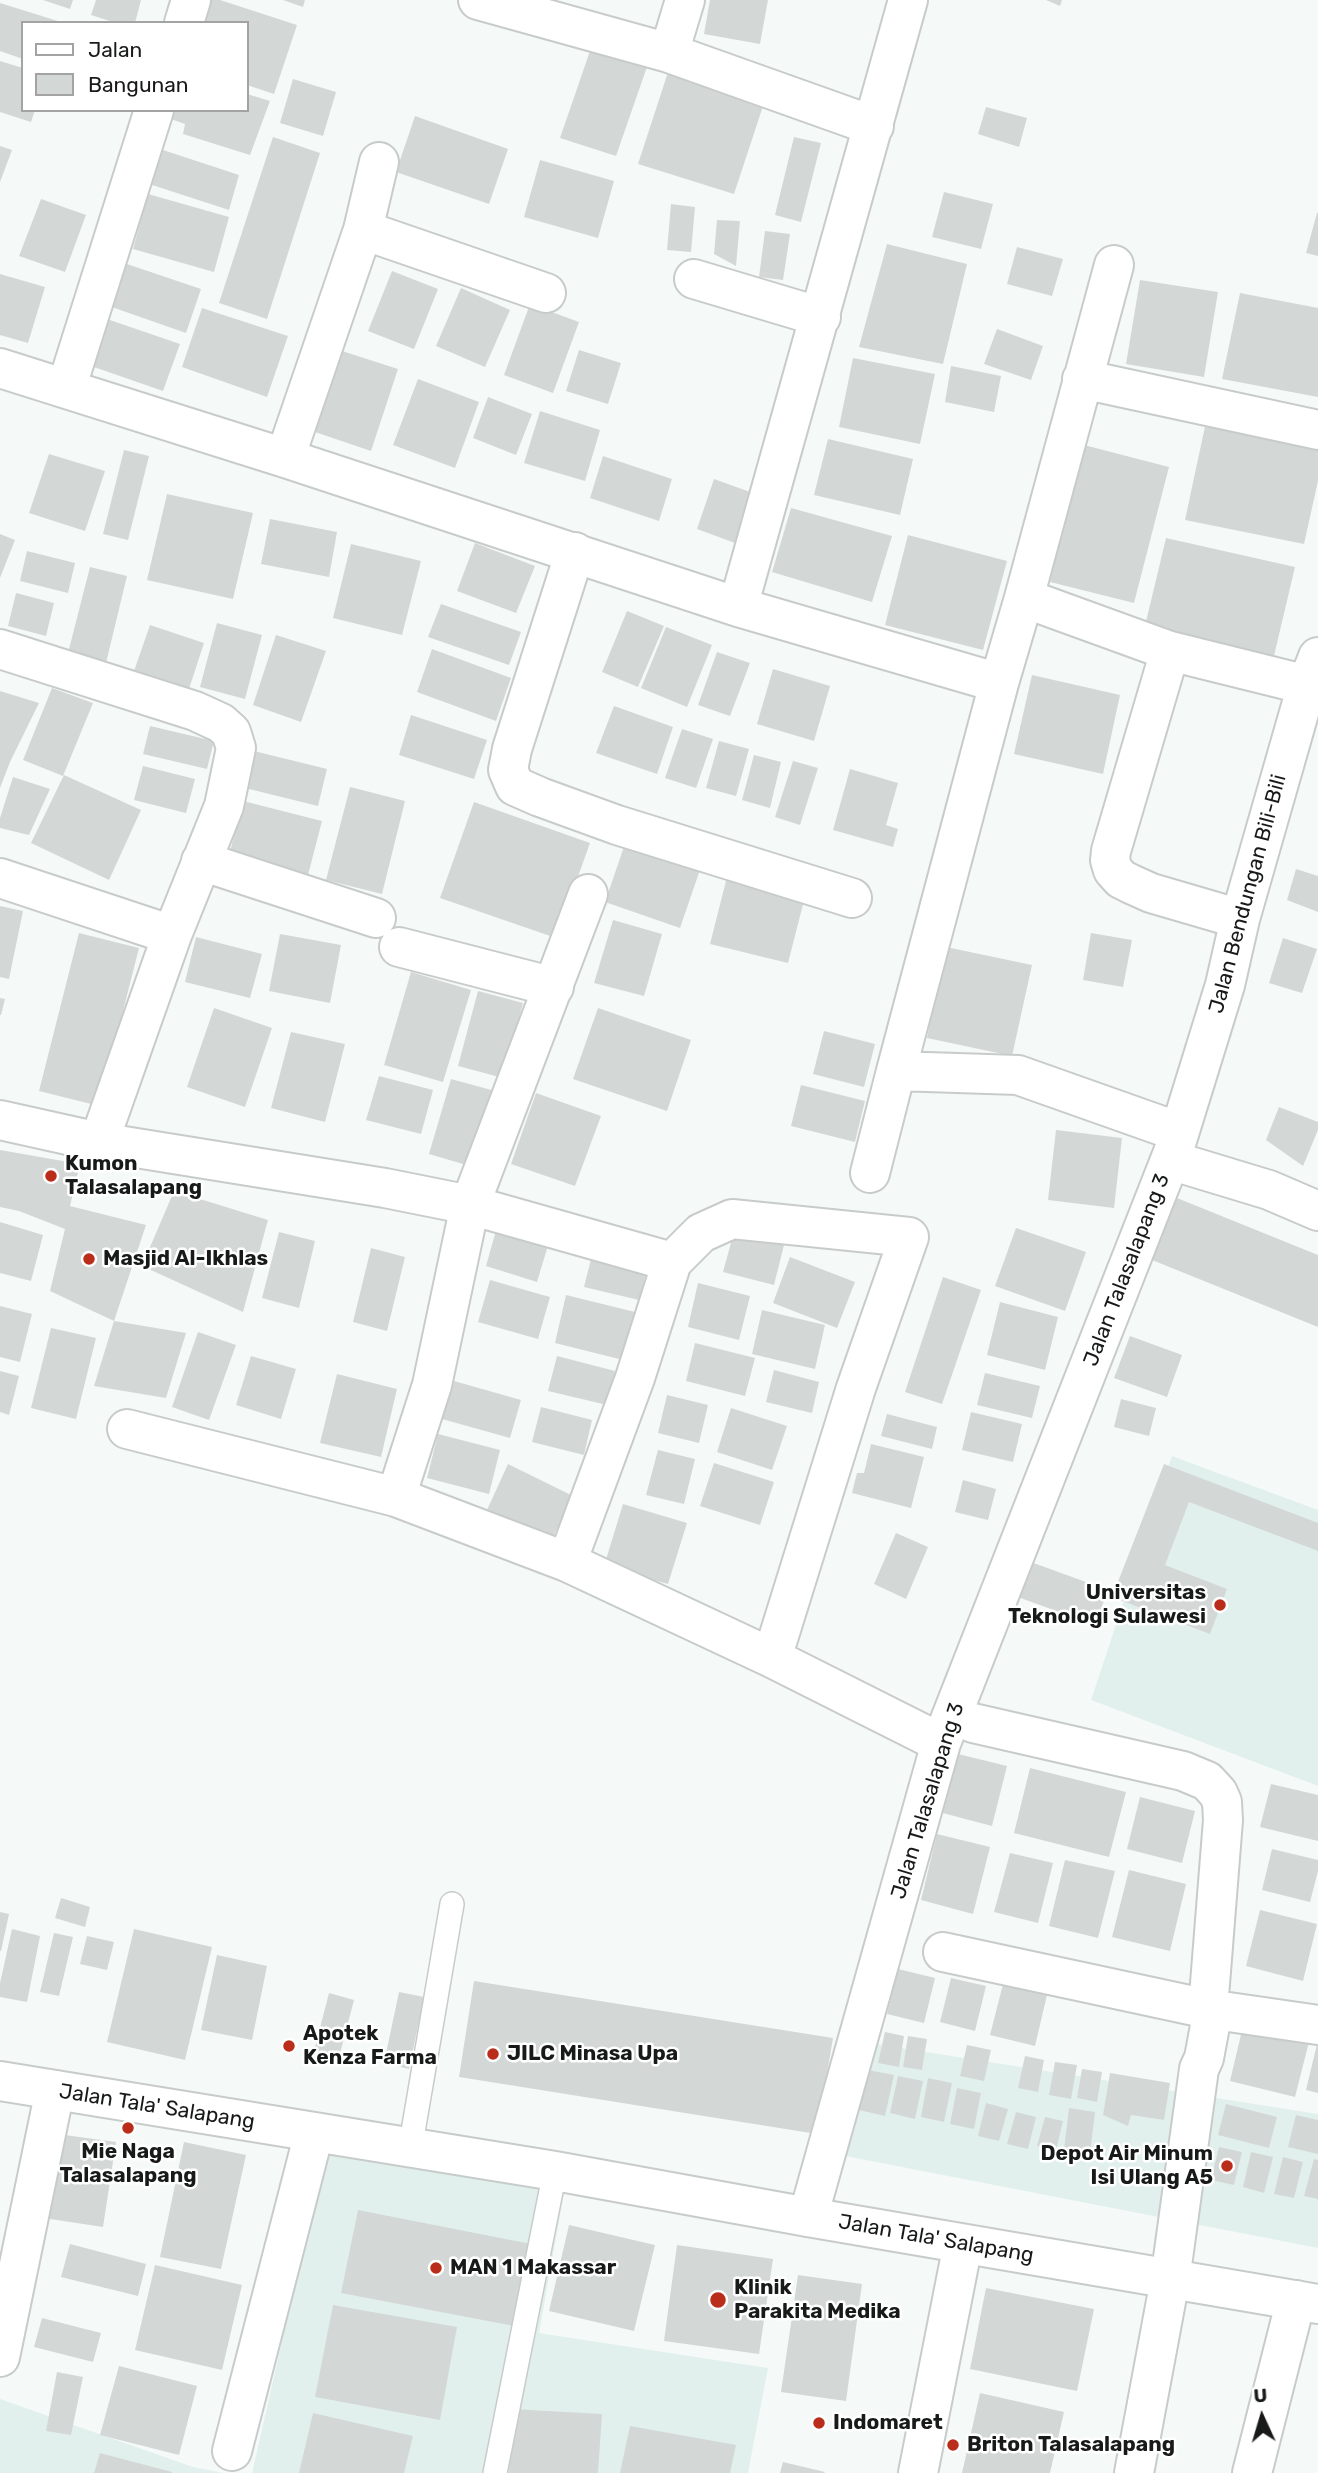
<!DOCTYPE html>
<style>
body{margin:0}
#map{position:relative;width:1318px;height:2473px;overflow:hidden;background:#f5faf9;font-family:Rubik,sans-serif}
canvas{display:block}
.legend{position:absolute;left:21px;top:21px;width:228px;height:91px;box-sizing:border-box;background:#fff;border:2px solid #a3a3a3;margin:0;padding:9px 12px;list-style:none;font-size:21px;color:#181919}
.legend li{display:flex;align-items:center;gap:14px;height:35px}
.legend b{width:35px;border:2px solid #a3a3a3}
.north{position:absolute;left:1227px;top:2382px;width:70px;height:70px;-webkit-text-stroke:5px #fff;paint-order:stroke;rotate:356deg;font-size:19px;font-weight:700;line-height:28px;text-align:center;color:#181919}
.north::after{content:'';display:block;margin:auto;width:24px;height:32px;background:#181919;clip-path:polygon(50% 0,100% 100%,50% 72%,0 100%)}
</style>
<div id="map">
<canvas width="1318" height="2473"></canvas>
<ul class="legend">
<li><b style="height:9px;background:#fff"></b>Jalan</li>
<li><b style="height:19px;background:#d3d8d7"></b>Bangunan</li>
</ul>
<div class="north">U</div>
</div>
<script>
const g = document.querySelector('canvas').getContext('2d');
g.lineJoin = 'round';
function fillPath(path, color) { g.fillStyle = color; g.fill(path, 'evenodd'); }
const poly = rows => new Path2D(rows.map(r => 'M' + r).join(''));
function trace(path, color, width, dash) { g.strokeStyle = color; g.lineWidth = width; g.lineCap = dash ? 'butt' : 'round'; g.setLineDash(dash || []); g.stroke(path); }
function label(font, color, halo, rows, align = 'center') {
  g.font = font + ' Rubik,sans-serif'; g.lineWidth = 5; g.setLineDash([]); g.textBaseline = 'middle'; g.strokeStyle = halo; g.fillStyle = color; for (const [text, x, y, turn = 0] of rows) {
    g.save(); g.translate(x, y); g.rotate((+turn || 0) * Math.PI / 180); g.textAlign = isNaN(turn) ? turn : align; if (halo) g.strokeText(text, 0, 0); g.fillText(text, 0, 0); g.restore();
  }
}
fillPath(poly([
 [1172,1456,1318,1510,1318,1786,1091,1700],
 [863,2042,1318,2114,1318,2248,840,2155],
 [327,2144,565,2188,539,2333,768,2368,748,2473,252,2473],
 [0,2399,193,2467,224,2473,0,2473]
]), '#e2f0ed');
fillPath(poly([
 [43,0,73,0,70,9],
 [96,0,141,0,135,23,116,23,91,15],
 [202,0,220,0,297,25,274,94,247,85,247,23,194,23],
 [283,0,305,0,303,7],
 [710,0,768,0,760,44,704,34],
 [1046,0,1062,0,1060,6],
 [0,3,61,22,61,23,23,23,23,59,0,51],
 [592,45,648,64,616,156,560,138],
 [0,61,23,68,23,110,35,110,31,122,0,112],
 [670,66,766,97,734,194,638,164],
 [293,79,336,92,323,136,280,123],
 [247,94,270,101,250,155,183,134,185,124,168,118,171,110,247,110],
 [986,107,1027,118,1019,147,978,134],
 [415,116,508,149,489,204,396,172],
 [273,137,320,153,267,319,219,303],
 [794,137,821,143,801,222,775,215],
 [0,146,12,150,0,182],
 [157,148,239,175,229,210,146,183],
 [540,160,614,181,598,238,524,217],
 [944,192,993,204,981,249,932,237],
 [148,194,229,217,214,272,133,249],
 [41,199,86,215,65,272,19,256],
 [671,204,695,207,691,252,667,250],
 [1317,213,1318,213,1318,256,1306,253],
 [717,220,740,221,736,266,714,254],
 [765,231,790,234,783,280,759,277],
 [887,244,967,264,943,364,859,347],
 [1017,247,1063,259,1052,296,1007,284],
 [121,262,201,289,186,333,106,305],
 [392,271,438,289,414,349,368,331],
 [0,274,45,287,28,343,0,335],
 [1140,280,1218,292,1204,377,1126,364],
 [461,288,510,310,485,367,436,346],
 [1240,293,1318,308,1318,397,1222,379],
 [530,304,579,322,553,393,504,375],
 [202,308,288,336,267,397,182,367],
 [107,319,180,344,163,391,91,366],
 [997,329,1043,346,1031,380,984,364],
 [339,350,398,369,371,451,312,431],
 [579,350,621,363,608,404,566,391],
 [853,358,935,374,920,444,839,427],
 [951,366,1001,376,994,412,945,402],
 [418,379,479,402,455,468,393,445],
 [488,397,532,414,516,455,473,438],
 [540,411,600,430,585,481,524,463],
 [1207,417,1318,441,1318,481,1304,544,1185,520],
 [828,439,913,459,900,515,814,495],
 [1084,445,1169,467,1134,603,1050,582],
 [124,450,149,456,128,540,103,534],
 [49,454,105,471,85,531,29,513],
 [603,456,672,479,659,521,590,498],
 [714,479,753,493,735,543,697,529],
 [167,494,253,513,233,599,147,580],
 [791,508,892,536,872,602,772,572],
 [270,519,337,532,329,577,261,564],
 [0,534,15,540,0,578],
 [908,535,1007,561,983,650,885,625],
 [1166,538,1295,567,1273,660,1144,630],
 [475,543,535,566,516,613,457,591],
 [351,544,421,561,402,635,333,618],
 [27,551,75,563,68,593,20,581],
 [90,567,127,576,106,663,68,653],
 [16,593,54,603,46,636,8,626],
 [441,604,521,632,509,665,428,637],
 [627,611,664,626,638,687,602,672],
 [217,623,262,635,245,699,200,687],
 [150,625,204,643,189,689,134,671],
 [666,627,712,645,687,707,641,688],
 [276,635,326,651,301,722,253,705],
 [432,649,511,678,496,721,417,692],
 [717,652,750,663,730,716,698,705],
 [773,669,830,686,814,741,757,724],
 [1032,675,1120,695,1103,774,1014,754],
 [52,688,93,703,63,776,23,760],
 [0,691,39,703,10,762,0,788],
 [614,706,673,727,657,774,596,753],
 [411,715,487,740,474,779,399,755],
 [150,726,214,741,207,769,143,754],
 [682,729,713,739,696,788,665,778],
 [719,741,749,749,736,796,706,788],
 [254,751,327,769,318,806,245,788],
 [754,755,781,762,770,808,742,800],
 [793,761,818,768,800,825,775,817],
 [143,766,195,779,186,813,134,800],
 [850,769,898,783,886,825,898,829,893,847,833,830],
 [64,775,141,810,109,880,31,843],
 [13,777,50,789,29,835,0,828,0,818],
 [350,787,405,801,382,894,326,880],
 [243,801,322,821,307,879,228,859],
 [474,802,590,843,556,938,440,898],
 [627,838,702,864,680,928,605,902],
 [730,865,808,885,788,963,710,944],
 [1296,869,1318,876,1318,912,1287,900],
 [0,906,23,911,9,979,0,977],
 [613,920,662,934,644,996,594,983],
 [79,933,139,948,99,1106,39,1091],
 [1091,933,1132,940,1123,987,1083,980],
 [280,934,341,945,330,1003,269,991],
 [196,937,262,954,250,998,185,982],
 [1283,938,1317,949,1302,993,1269,983],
 [946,947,1032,965,1012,1056,927,1038],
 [411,972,471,990,443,1082,384,1065],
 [478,991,523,1003,503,1078,458,1066],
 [0,998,5,999,1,1015,0,1015],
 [214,1008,272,1028,245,1107,187,1087],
 [598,1008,691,1040,667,1111,573,1079],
 [824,1031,875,1044,864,1087,813,1074],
 [291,1032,345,1044,325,1122,271,1108],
 [379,1076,433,1090,421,1134,366,1120],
 [451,1079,495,1091,473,1167,429,1154],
 [801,1085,865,1101,855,1142,791,1126],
 [536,1093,601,1116,575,1186,511,1164],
 [1279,1107,1318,1122,1318,1130,1303,1166,1266,1140],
 [1056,1130,1122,1138,1114,1208,1048,1200],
 [0,1150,80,1164,70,1206,146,1225,114,1321,186,1333,166,1398,94,1386,114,1321,50,1291,65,1229,19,1211,0,1207],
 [174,1191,268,1220,243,1312,142,1266],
 [1172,1196,1318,1255,1318,1327,1147,1258],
 [0,1222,43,1235,31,1281,0,1273],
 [497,1227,549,1242,537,1282,486,1266],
 [735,1228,785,1241,774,1285,723,1272],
 [1016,1228,1086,1252,1065,1311,995,1286],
 [279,1232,315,1241,299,1308,262,1298],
 [594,1247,649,1261,639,1300,584,1287],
 [371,1248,405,1257,387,1331,353,1322],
 [790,1257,855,1282,837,1328,773,1303],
 [943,1277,981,1290,942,1404,905,1392],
 [490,1280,550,1297,538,1339,478,1322],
 [698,1283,750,1296,739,1340,688,1327],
 [566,1295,635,1312,623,1360,555,1343],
 [1000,1302,1058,1317,1045,1370,987,1355],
 [0,1306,32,1314,20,1362,0,1357],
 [762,1310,825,1325,815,1369,752,1354],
 [51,1328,96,1338,76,1419,31,1408],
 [198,1332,236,1345,209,1420,172,1407],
 [1130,1336,1182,1355,1167,1397,1114,1378],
 [695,1343,755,1358,745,1396,686,1381],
 [251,1356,296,1369,281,1419,236,1405],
 [557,1356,615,1371,607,1405,548,1391],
 [774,1370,819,1382,812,1413,766,1402],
 [0,1371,19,1376,9,1415,0,1412],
 [985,1373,1040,1386,1032,1418,977,1405],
 [337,1374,397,1389,381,1457,320,1443],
 [454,1381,521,1400,510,1438,442,1419],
 [667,1395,708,1405,699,1443,658,1433],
 [1121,1399,1156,1408,1149,1436,1114,1427],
 [541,1407,592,1420,584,1455,532,1442],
 [731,1408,787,1426,772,1470,717,1452],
 [971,1412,1022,1424,1013,1462,962,1450],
 [887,1414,937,1427,932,1449,881,1436],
 [438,1434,500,1450,489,1494,427,1478],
 [871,1444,924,1457,911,1508,852,1493,857,1473,864,1473],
 [658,1450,695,1459,684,1504,646,1495],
 [714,1463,774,1482,760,1525,700,1506],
 [508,1464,573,1496,551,1541,487,1510],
 [1164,1464,1318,1523,1318,1551,1189,1502,1165,1565,1227,1589,1210,1634,1112,1597],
 [963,1480,996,1489,988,1520,955,1512],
 [623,1504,687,1523,668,1584,604,1566],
 [896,1533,928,1547,906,1599,874,1584],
 [1028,1561,1108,1590,1095,1625,1015,1596],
 [950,1752,1007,1766,992,1826,935,1811],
 [1030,1768,1126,1792,1109,1857,1014,1833],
 [1271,1784,1318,1795,1318,1841,1260,1827],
 [1140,1797,1195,1811,1182,1863,1127,1849],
 [937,1834,990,1847,973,1914,921,1900],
 [1272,1849,1318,1860,1318,1871,1310,1902,1262,1890],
 [1010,1853,1053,1863,1038,1923,994,1912],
 [1065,1860,1115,1871,1098,1938,1049,1926],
 [1129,1870,1186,1884,1170,1951,1112,1937],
 [61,1898,90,1907,85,1927,55,1918],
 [1260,1910,1317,1924,1303,1981,1246,1966],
 [0,1912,9,1914,1,1951,0,1951],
 [12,1929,40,1936,27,2002,0,1997,0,1983],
 [134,1929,212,1947,185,2060,107,2042],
 [54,1933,73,1937,59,1996,40,1992],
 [87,1936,114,1942,107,1970,80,1964],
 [217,1955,267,1966,252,2040,201,2030],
 [898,1969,935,1978,924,2023,887,2014],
 [951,1978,986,1986,975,2031,940,2022],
 [474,1981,833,2038,817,2134,459,2077],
 [1003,1984,1047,1995,1035,2046,990,2035],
 [399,1992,424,1997,409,2069,384,2063],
 [329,1993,354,2000,337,2065,312,2059],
 [1244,2022,1310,2038,1295,2097,1230,2081],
 [885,2032,904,2036,899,2067,878,2063],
 [908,2036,927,2039,922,2070,903,2067],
 [1317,2044,1318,2045,1318,2093,1306,2090],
 [967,2045,991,2050,984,2081,960,2076],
 [1025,2056,1044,2060,1038,2092,1018,2088],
 [1055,2062,1077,2065,1071,2099,1049,2095],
 [1082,2069,1102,2072,1097,2102,1077,2098],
 [868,2070,894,2075,885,2116,859,2110],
 [1110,2073,1170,2083,1164,2120,1131,2115,1128,2126,1103,2115],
 [898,2076,923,2081,915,2119,890,2113],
 [928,2078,952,2083,944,2122,921,2117],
 [957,2088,981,2093,974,2129,950,2124],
 [986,2103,1008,2109,999,2141,978,2136],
 [1226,2104,1277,2117,1269,2148,1218,2135],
 [1069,2108,1095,2112,1090,2153,1064,2150],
 [1016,2112,1036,2117,1028,2149,1007,2144],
 [1296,2115,1318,2120,1318,2154,1288,2147],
 [1045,2117,1063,2121,1056,2150,1037,2146],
 [50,2133,116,2142,103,2227,37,2217],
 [184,2142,246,2155,221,2269,160,2257],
 [1219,2147,1242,2152,1234,2185,1211,2180],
 [1251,2152,1273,2157,1264,2193,1243,2187],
 [1283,2157,1303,2162,1294,2198,1274,2194],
 [1314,2159,1318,2160,1318,2199,1304,2196],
 [358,2210,531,2244,514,2326,341,2293],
 [569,2225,655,2245,634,2331,549,2311],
 [70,2244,146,2264,138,2296,61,2277],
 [677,2245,773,2259,759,2354,664,2341],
 [155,2265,242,2285,222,2370,135,2350],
 [798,2275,862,2284,846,2401,781,2392],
 [986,2288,1094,2309,1077,2391,970,2369],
 [333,2305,457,2327,440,2420,315,2397],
 [42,2318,101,2333,93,2362,34,2347],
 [119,2366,197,2386,179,2455,100,2435],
 [57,2372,83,2377,71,2435,46,2431],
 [980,2393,1064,2412,1050,2473,962,2473],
 [512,2409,602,2414,598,2473,509,2473],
 [313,2413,413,2436,404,2473,299,2473],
 [630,2426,736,2445,730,2473,620,2473],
 [100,2453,172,2472,172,2473,94,2473],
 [783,2462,825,2472,824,2473,780,2473]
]), '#d3d8d7');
const service = poly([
 [410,2149,452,1904],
 [495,2473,555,2171]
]);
const minor = poly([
 [478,0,669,53,874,126],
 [184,23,191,0],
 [669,53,685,0],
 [363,230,546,293],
 [1114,265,1024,598,999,683,896,1071,1018,1075,1179,1132],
 [694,279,821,317],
 [0,368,285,458,738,607,999,683],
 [1082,379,1318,430],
 [66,389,154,110],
 [285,458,363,230,379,162],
 [575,552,512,749,508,770,515,786,540,797,617,825,852,898],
 [1024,598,1170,651,1307,685],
 [738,607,908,0],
 [0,649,195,711,221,723,231,732,236,748,224,806,172,935,99,1142],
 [1170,651,1111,851,1110,860,1113,870,1121,879,1131,884,1151,893,1240,919],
 [201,861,376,918],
 [0,878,172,935],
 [399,947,554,987],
 [0,1120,99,1142,385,1188,470,1205,672,1262],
 [1170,1160,1269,1190,1318,1211],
 [870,1173,896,1071],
 [127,1429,396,1497,567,1562,772,1658,941,1743],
 [396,1497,432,1385,470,1205,588,894],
 [567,1562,635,1378,672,1262,701,1233,732,1219,909,1237,856,1388,772,1658],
 [973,1723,1183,1771,1207,1781,1218,1793,1222,1802,1223,1820,1208,2009],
 [943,1952,1208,2009,1318,2025],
 [808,2217,941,1743,1174,1150,1225,985,1240,919,1307,685,1318,657],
 [0,2357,55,2090],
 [232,2451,314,2133],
 [918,2473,963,2244],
 [1134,2473,1170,2280,1199,2069,1204,2058,1213,2010],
 [1252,2473,1296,2300]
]);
const secondary = poly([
 [0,2081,555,2171,808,2217,1318,2304]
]);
trace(service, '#c7cccb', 26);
trace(minor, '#c7cccb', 42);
trace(secondary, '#c7cccb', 42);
trace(service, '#fff', 23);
trace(minor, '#fff', 38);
trace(secondary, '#fff', 38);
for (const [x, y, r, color] of [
 [51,1176,7,"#ba2d1a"],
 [89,1259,7,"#ba2d1a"],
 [1220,1605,7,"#ba2d1a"],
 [289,2046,7,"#ba2d1a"],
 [493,2054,7,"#ba2d1a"],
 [128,2128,7,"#ba2d1a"],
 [1227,2166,7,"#ba2d1a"],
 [436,2268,7,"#ba2d1a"],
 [718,2300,9,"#ba2d1a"],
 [819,2423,7,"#ba2d1a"],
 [953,2445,7,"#ba2d1a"]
]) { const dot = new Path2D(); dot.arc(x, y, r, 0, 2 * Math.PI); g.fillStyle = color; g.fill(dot); trace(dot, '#fff', 2.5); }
label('21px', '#181919', '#fff', [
 ["Jalan Bendungan Bili-Bili",1248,894,-75],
 ["Jalan Talasalapang 3",1127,1270,-69],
 ["Jalan Talasalapang 3",928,1801,-73],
 ["Jalan Tala' Salapang",157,2107,9],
 ["Jalan Tala' Salapang",936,2239,10]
]);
label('bold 21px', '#181919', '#fff', [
 ["Kumon",65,1164],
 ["Talasalapang",65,1188],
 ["Masjid Al-Ikhlas",103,1259],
 ["Universitas",1206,1593,"right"],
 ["Teknologi Sulawesi",1206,1617,"right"],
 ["Apotek",303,2034],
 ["Kenza Farma",303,2058],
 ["JILC Minasa Upa",507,2054],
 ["Mie Naga",128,2152,"center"],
 ["Talasalapang",128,2176,"center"],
 ["Depot Air Minum",1213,2154,"right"],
 ["Isi Ulang A5",1213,2178,"right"],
 ["MAN 1 Makassar",450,2268],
 ["Klinik",734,2288],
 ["Parakita Medika",734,2312],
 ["Indomaret",833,2423],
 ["Briton Talasalapang",967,2445]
], 'left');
</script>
